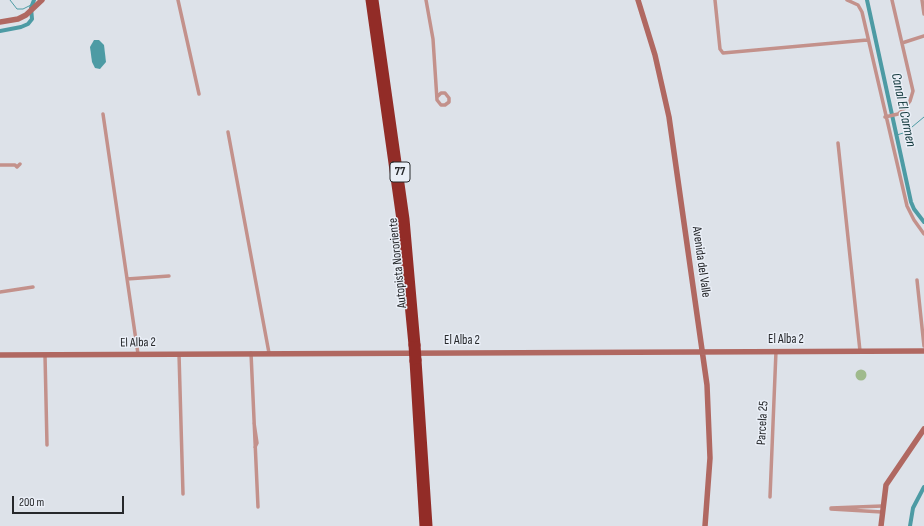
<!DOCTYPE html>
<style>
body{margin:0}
#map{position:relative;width:924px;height:526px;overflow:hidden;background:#dde2e9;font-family:"Sofia Sans Condensed",sans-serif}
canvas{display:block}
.scale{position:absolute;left:12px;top:496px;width:112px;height:18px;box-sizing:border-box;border:2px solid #26282b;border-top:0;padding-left:5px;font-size:12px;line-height:14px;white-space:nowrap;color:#26282b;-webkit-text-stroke:3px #eaeff7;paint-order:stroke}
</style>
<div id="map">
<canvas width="924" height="526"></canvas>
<div class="scale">200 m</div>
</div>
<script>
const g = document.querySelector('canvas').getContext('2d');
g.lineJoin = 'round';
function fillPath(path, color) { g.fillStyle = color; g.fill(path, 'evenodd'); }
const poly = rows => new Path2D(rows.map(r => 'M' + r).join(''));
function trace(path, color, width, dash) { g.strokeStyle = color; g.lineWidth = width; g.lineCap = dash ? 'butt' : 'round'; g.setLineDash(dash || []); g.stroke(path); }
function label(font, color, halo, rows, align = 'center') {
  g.font = font + ' "Sofia Sans Condensed",sans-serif'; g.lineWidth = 3; g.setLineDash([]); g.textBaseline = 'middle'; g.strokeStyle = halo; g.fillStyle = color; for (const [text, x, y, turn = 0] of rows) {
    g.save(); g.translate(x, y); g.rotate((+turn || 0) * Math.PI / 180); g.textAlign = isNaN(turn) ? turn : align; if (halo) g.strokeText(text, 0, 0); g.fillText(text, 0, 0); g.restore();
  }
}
fillPath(poly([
 '855.5 375a5.5 5.5 0 1 1 11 0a5.5 5.5 0 1 1-11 0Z'
]), '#9fba8c');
fillPath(poly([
 [94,40,99,40,104,45,106,62,100,69,95,68,92,62,90,47]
]), '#4d9ba4');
trace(poly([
 [10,0,17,9,23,9,31,5],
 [897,135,906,132,924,117]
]), '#4d9ba4', 1);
trace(poly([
 [867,0,911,202,914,209,924,222],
 [0,31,21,27,28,24,32,19,31,8,34,0],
 [910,526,913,508,924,487]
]), '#4d9ba4', 4);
trace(poly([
 [178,0,199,94],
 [426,0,433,39,437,100,441,105,445,105,449,102,449,98,445,93,441,93,438,96],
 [715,0,720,49,723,53,867,40],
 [847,0,858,5,862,12,907,206,914,220,924,234],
 [922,0,924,14],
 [902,43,924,36],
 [103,114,138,354],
 [885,117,898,114,904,109,910,101,913,91,892,0],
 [228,132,269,353],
 [838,143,860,351],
 [0,165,15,165,17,167,20,164],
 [127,279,169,276],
 [917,280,924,346],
 [0,292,33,287],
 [251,353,258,507],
 [179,354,183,494],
 [45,355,47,445],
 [254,423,257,443,255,447],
 [770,497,776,351],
 [831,508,882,506],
 [831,509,882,512]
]), '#c3918b', 3.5);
trace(poly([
 [638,0,655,55,669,117,707,385,710,458,705,526],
 [0,22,18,19,26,15,42,0],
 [0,355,924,351],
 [881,526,886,485,924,429]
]), '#b06861', 5.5);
trace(poly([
 [369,0,400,220,412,345],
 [375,0,406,219,417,345],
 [418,360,429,526],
 [413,361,423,526]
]), '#922c27', 7);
trace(poly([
 [412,345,413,361],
 [417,345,418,360]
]), '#922c27', 7);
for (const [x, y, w] of [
 [400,172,20]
]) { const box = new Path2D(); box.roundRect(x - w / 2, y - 10, w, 20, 3); g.fillStyle = '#eaeff7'; g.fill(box); trace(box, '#26282b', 1); }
label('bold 12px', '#26282b', null, [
 ["77",400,172]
]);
label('13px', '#26282b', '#eaeff7', [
 ["Avenida del Valle",701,262,82],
 ["Autopista Nororiente",398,263,-96],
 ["El Alba 2",786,340],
 ["El Alba 2",462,341],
 ["El Alba 2",138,343,-1],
 ["Parcela 25",763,423,-87]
]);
label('italic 14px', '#13393d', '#eaeff7', [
 ["Canal El Carmen",903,110,78]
]);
</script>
